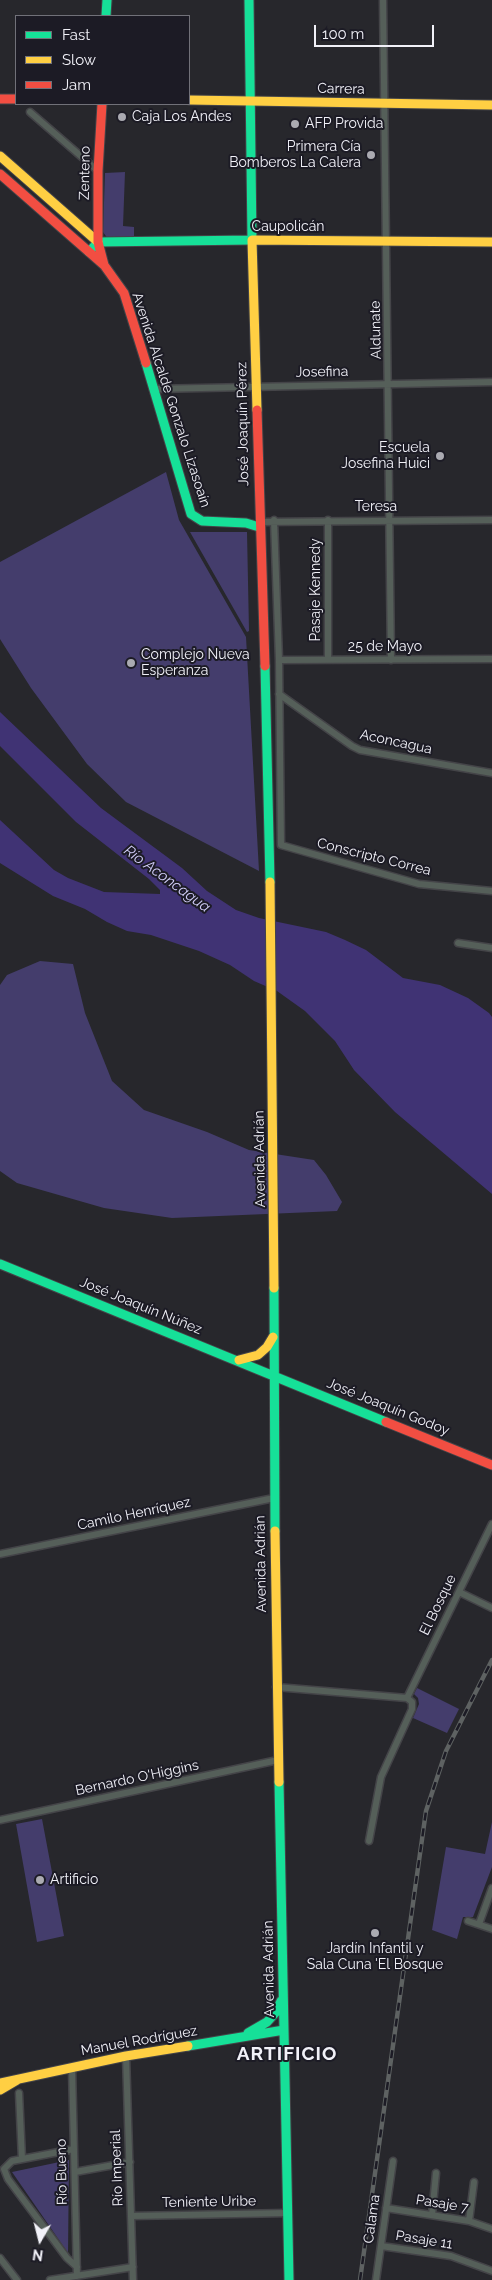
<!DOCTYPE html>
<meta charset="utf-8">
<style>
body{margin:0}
#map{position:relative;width:492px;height:2280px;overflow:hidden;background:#27272c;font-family:Raleway,sans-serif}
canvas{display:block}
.legend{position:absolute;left:15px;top:15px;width:175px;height:90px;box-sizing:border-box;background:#1c1b25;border:1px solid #717179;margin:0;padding:6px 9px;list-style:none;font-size:15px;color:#f1f1f8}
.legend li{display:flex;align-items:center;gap:10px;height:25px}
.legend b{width:25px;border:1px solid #717179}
.north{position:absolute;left:15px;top:2215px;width:50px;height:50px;-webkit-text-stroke:4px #1c1b25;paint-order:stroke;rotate:188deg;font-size:14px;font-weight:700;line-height:20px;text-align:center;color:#f1f1f8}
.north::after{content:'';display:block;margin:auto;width:18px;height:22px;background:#f1f1f8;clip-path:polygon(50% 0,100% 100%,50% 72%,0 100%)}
.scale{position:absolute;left:314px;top:25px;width:120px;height:22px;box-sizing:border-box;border:2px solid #f1f1f8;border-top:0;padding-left:6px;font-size:15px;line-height:18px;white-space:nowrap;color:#f1f1f8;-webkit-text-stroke:4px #1c1b25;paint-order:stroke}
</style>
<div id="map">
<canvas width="492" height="2280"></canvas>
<ul class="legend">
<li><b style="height:6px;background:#16e098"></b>Fast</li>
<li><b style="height:6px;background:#ffcf43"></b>Slow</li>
<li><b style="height:6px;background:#f24e42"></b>Jam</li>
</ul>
<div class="north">N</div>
<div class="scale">100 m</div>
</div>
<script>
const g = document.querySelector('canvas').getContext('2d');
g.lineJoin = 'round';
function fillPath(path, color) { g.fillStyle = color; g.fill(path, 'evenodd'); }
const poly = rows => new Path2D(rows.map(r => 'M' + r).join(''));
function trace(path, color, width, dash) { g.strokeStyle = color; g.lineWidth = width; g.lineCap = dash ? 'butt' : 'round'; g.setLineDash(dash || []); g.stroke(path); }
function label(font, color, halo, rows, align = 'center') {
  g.font = font + ' Raleway,sans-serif'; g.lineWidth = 4; g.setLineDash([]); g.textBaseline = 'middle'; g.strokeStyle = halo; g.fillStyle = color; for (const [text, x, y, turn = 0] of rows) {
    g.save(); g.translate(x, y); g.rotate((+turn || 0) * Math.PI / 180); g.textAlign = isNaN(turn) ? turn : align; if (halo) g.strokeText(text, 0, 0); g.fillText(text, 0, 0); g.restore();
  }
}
fillPath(poly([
 [125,172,123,226,134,227,134,238,108,239,103,232,105,173],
 [166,472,179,520,246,637,259,871,126,802,87,764,31,688,0,639,0,562],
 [190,532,247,532,249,631,247,632],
 [40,961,73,964,85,1013,112,1081,144,1110,207,1132,249,1150,314,1160,326,1175,342,1202,337,1211,172,1218,104,1208,17,1183,0,1171,0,985,7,975],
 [417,1688,459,1709,447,1733,413,1718,419,1704,418,1698,414,1694],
 [42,1819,64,1936,37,1942,16,1824],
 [492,1822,492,1867,473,1917,463,1917,457,1939,432,1930,446,1847,485,1854],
 [69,2160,68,2253,12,2172]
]), '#443d6c');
fillPath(poly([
 [0,712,101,808,182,868,207,891,236,910,259,918,326,932,345,940,366,950,403,978,440,985,468,998,489,1013,492,1017,492,1194,395,1112,354,1070,335,1041,305,1011,277,991,254,981,230,965,199,951,151,935,127,931,107,922,85,909,53,896,0,863,0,820,54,870,68,878,104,892,160,894,160,890,149,879,76,822,0,746]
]), '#403374');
const street = poly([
 [383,0,391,660],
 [30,112,98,171],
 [153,389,492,382],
 [274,520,279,660,281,845,419,884,492,891],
 [259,522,492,520],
 [279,660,492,659],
 [328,660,328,520],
 [279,694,352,746,360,750,492,773],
 [458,943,492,948],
 [0,1554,274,1498],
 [459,1592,492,1608],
 [276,1687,407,1698,412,1702,412,1709,381,1777,369,1841],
 [407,1698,492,1524],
 [0,1820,278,1760],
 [468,1921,492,1929],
 [479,1924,492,1888],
 [126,2056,133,2280],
 [72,2068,77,2276],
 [19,2093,22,2159],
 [74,2149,12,2161,4,2169,8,2179,67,2258,77,2267],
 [75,2172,130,2162],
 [386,2208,469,2221,492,2229],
 [432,2215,436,2173],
 [131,2216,287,2213],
 [469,2221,474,2182],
 [381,2246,451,2256,492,2271],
 [0,2258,17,2280],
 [50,2280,133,2267],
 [376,2280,393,2161]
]);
const fast = poly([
 [106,16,107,0],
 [89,252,98,242,252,240,249,0],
 [146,363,191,514,202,521,246,523,259,527],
 [265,666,270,882],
 [0,1264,386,1422],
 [274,1288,275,1531],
 [284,2030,289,2280],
 [248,2033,267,2022,276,2012,281,2001],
 [188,2046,284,2030,279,1782]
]);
const slow = poly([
 [189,100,492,105],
 [0,156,98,242],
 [257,410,252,240,492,242],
 [270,882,274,1288],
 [239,1360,258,1355,267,1347,273,1337],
 [275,1531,279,1782],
 [0,2083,126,2056,188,2046],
 [0,2090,17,2080]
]);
const jam = poly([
 [0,99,16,99],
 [102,104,98,171,98,242,104,265,124,293,146,363],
 [0,174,104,265],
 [257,410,265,666],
 [386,1422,492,1465]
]);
trace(street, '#444448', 9);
trace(fast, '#444448', 11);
trace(slow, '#444448', 11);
trace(jam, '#444448', 11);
trace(street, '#555f59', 6);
trace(fast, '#16e098', 9);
trace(slow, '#ffcf43', 9);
trace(jam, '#f24e42', 9);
const rail = poly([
 [360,2280,426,1811,446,1751,492,1660]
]);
trace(rail, '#5e6262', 4.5);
trace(rail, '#1c1b25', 2.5, [8]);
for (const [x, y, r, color] of [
 [122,117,5,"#aaaab1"],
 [295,124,5,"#aaaab1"],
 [371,155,5,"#aaaab1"],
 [440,456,5,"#aaaab1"],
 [131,663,5,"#aaaab1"],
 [40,1880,5,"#aaaab1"],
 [375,1933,5,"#aaaab1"]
]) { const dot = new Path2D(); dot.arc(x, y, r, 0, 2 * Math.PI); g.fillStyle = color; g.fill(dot); trace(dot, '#1c1b25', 2); }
label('14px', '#f1f1f8', '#1c1b25', [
 ["Carrera",341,89,1],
 ["Zenteno",85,173,-89],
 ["Caupolicán",288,227],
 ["Aldunate",376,330,-91],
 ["Josefina",322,372,-1],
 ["Avenida Alcalde Gonzalo Lizasoaín",171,400,72],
 ["José Joaquín Pérez",243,424,-91],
 ["Teresa",376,507],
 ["Pasaje Kennedy",316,590,-90],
 ["25 de Mayo",385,647],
 ["Aconcagua",396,742,12],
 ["Conscripto Correa",374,857,14],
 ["Avenida Adrián",260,1159,-91],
 ["José Joaquín Núñez",141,1306,22],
 ["José Joaquín Godoy",388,1407,22],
 ["Camilo Henríquez",134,1514,-12],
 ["Avenida Adrián",261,1564,-91],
 ["El Bosque",438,1605,-64],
 ["Bernardo O'Higgins",137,1778,-12],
 ["Avenida Adrián",269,1969,-91],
 ["Manuel Rodríguez",139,2041,-10],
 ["Río Imperial",117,2168,-92],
 ["Río Bueno",62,2172,-91],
 ["Teniente Uribe",209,2202,-1],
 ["Pasaje 7",442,2204,9],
 ["Calama",372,2219,-82],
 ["Pasaje 11",424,2240,9]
]);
label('14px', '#f1f1f8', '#1c1b25', [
 ["Caja Los Andes",132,117],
 ["AFP Provida",305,124],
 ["Primera Cía",361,147,"right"],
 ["Bomberos La Calera",361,163,"right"],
 ["Escuela",430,448,"right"],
 ["Josefina Huici",430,464,"right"],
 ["Complejo Nueva",141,655],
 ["Esperanza",141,671],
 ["Artificio",50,1880],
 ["Jardín Infantil y",375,1949,"center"],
 ["Sala Cuna 'El Bosque",375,1965,"center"]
], 'left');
label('italic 15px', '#d1cdf8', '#1c1b25', [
 ["Río Aconcagua",167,879,36]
]);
g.letterSpacing = '1px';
label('bold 19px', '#f1f1f8', '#1c1b25', [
 ["ARTIFICIO",287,2054]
]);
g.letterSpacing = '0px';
</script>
